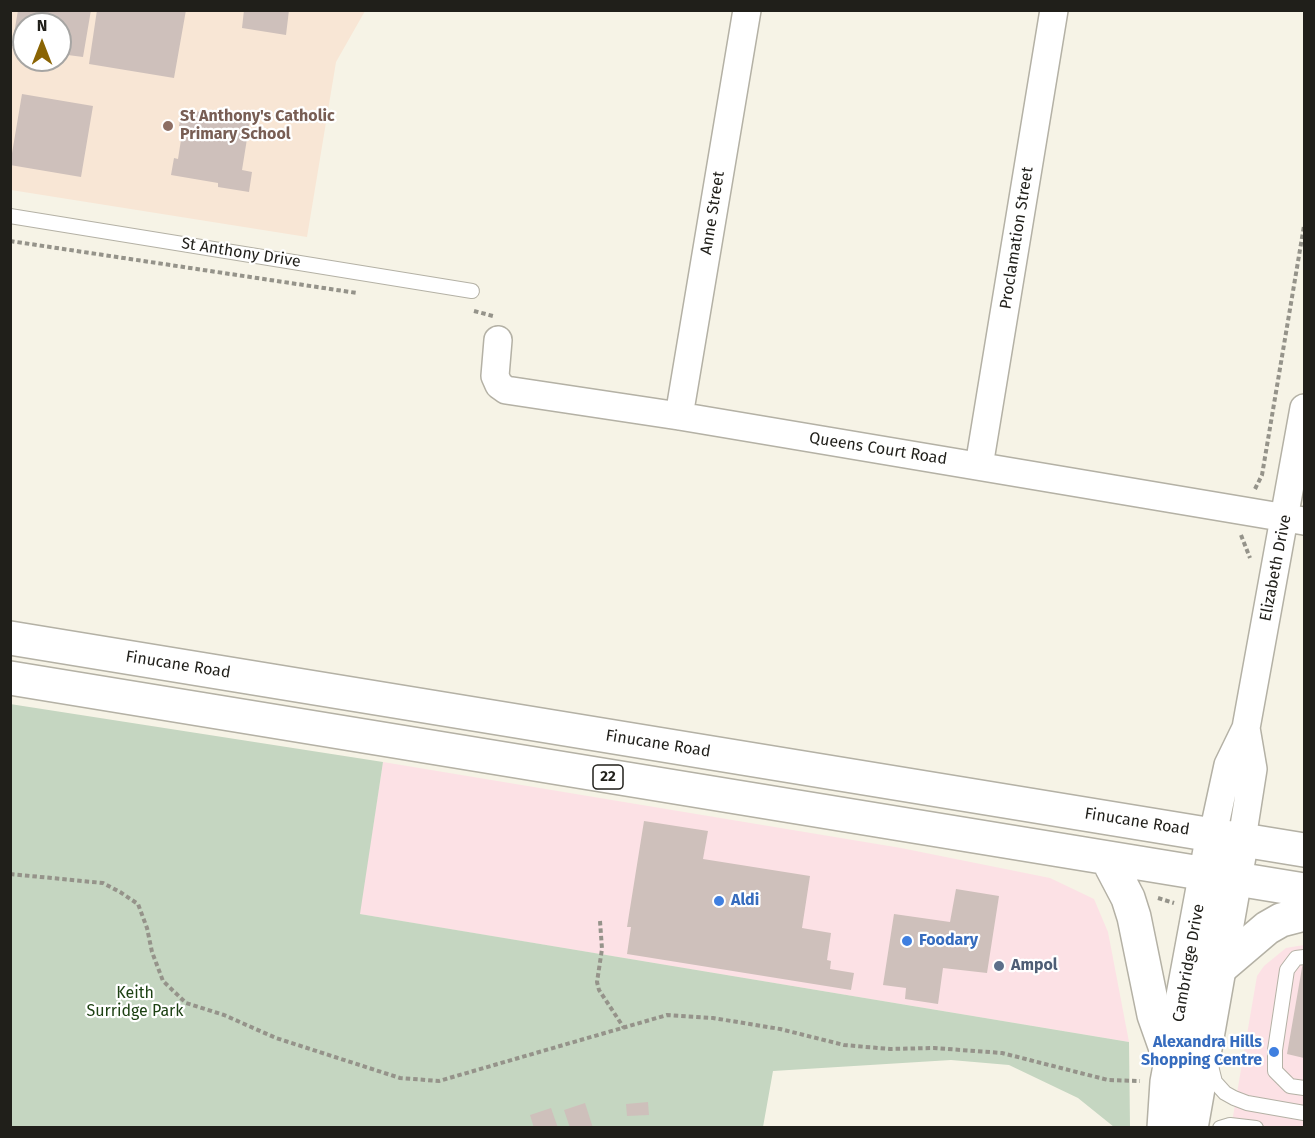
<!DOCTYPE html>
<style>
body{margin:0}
#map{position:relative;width:1315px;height:1138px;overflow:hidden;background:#f6f3e6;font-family:"Fira Sans",sans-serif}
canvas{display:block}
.frame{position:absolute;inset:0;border:12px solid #201f1a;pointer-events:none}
.north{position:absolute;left:12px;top:12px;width:60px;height:60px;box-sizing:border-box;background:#fff;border:2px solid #a6a5a3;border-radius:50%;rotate:0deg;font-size:16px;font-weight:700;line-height:24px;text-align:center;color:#201f1a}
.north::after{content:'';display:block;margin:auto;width:21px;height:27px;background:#8a6403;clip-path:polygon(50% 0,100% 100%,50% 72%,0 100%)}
</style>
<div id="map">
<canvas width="1315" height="1138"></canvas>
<div class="frame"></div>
<div class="north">N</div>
</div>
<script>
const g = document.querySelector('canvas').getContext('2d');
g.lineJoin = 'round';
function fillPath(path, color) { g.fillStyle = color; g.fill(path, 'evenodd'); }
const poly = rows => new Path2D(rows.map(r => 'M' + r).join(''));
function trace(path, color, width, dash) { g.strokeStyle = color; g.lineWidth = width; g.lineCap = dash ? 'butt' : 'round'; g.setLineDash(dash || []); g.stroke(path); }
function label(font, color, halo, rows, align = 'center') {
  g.font = font + ' "Fira Sans",sans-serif'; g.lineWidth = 4.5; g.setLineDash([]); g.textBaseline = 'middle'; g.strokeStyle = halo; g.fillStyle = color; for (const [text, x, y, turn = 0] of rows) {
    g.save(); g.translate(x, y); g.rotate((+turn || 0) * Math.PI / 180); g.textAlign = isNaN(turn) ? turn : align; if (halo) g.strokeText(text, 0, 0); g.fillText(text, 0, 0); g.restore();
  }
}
fillPath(poly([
 [383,762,901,848,1050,878,1094,899,1108,932,1129,1042,359,914],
 [1304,945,1304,1127,1231,1128,1257,976,1264,966,1286,948]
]), '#fce1e5');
fillPath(poly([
 [10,11,365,11,336,62,307,237,11,190],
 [24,24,60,24,60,60,24,60]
]), '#f8e6d5');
fillPath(poly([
 [10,704,383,762,360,914,1129,1042,1130,1127,1114,1127,1078,1098,1009,1065,951,1060,773,1071,763,1127,11,1127]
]), '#c5d6c1');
fillPath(poly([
 [18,10,91,10,83,57,60,54,60,24,24,24,24,48,12,46],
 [97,10,186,10,174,78,89,64],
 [244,10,289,10,286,35,242,28],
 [22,94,93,106,81,177,10,165],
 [182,109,250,120,242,170,252,172,249,192,218,187,218,183,171,175,174,158,178,159,183,127,179,126],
 [644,821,708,831,703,859,810,876,802,928,831,933,827,960,831,961,830,969,854,973,851,990,627,954,631,927,627,927],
 [956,889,999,896,987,973,943,968,938,1004,905,999,906,988,883,985,894,914,950,922],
 [1303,962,1304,962,1304,1058,1287,1054],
 [648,1102,649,1115,627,1116,626,1104],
 [585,1103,593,1128,570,1128,564,1110],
 [551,1108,558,1128,534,1128,530,1115]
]), '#cec0bb');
const lane = poly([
 [10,216,472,291],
 [1304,957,1296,958,1287,970,1275,1050,1275,1071,1290,1086,1304,1088],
 [1211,1066,1215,1082,1225,1093,1234,1098,1247,1103,1304,1113],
 [1220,1128,1230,1125,1256,1128]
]);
const street = poly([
 [498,340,495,376,499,385,506,390,679,416,1304,521],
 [679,416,747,10],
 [979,466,1054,10],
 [1213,834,1228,765,1246,728,1304,408],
 [1242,839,1253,769,1246,728]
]);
const secondary = poly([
 [1164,1128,1167,1082,1213,834],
 [1191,1128,1242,839]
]);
const highway = poly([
 [10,638,1304,850],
 [10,678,1304,890],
 [1107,858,1128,898,1134,917,1154,1015,1171,1063],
 [1220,968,1267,928,1281,920,1304,914]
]);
trace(lane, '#b4b1a5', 16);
trace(street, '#b4b1a5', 30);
trace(secondary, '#b4b1a5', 36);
trace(highway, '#b4b1a5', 36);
trace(poly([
 [10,241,357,293],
 [474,311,493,316],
 [1255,489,1262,475,1304,226],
 [1241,535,1250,558],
 [10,874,103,883,120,892,138,904,147,928,152,952,163,981,186,1003,224,1015,276,1038,400,1078,439,1081,667,1015,713,1018,780,1029,844,1045,890,1049,934,1048,1002,1053,1108,1080,1140,1081],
 [1158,898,1174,903],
 [600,921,602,949,597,982,599,990,624,1028]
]), '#95938a', 4, [4.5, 3]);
trace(lane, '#fff', 14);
trace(street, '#fff', 27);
trace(secondary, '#fff', 33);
trace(highway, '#fff', 33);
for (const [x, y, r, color] of [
 [168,126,6,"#8d6e63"],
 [719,901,6,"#3f7fe0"],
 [907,941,6,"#3f7fe0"],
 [999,966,6,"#5c6f8a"],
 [1274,1052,6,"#3f7fe0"]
]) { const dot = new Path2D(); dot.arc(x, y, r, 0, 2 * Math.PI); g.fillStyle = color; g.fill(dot); trace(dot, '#fff', 2); }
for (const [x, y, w] of [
 [608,777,30]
]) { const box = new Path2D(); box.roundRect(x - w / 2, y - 12, w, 24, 4.5); g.fillStyle = '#fff'; g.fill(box); trace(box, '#201f1a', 1.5); }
label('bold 15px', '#201f1a', null, [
 ["22",608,777]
]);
label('bold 16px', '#785e54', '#fff', [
 ["St Anthony's Catholic",180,117],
 ["Primary School",180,135]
], 'left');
label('16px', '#201f1a', '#fff', [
 ["Anne Street",713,213,-81],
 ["Proclamation Street",1017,238,-81],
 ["St Anthony Drive",241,253,9],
 ["Queens Court Road",878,449,9],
 ["Elizabeth Drive",1276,568,-79],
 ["Finucane Road",178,665,9],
 ["Finucane Road",658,744,9],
 ["Finucane Road",1137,822,9],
 ["Cambridge Drive",1189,963,-80]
]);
label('bold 16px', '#366cbe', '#fff', [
 ["Aldi",731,901],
 ["Foodary",919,941],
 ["Alexandra Hills",1262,1043,"right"],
 ["Shopping Centre",1262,1061,"right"]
], 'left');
label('bold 16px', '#4e5e75', '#fff', [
 ["Ampol",1011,966]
], 'left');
label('16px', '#1d4113', '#fff', [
 ["Keith",135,994],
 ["Surridge Park",135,1012]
]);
</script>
